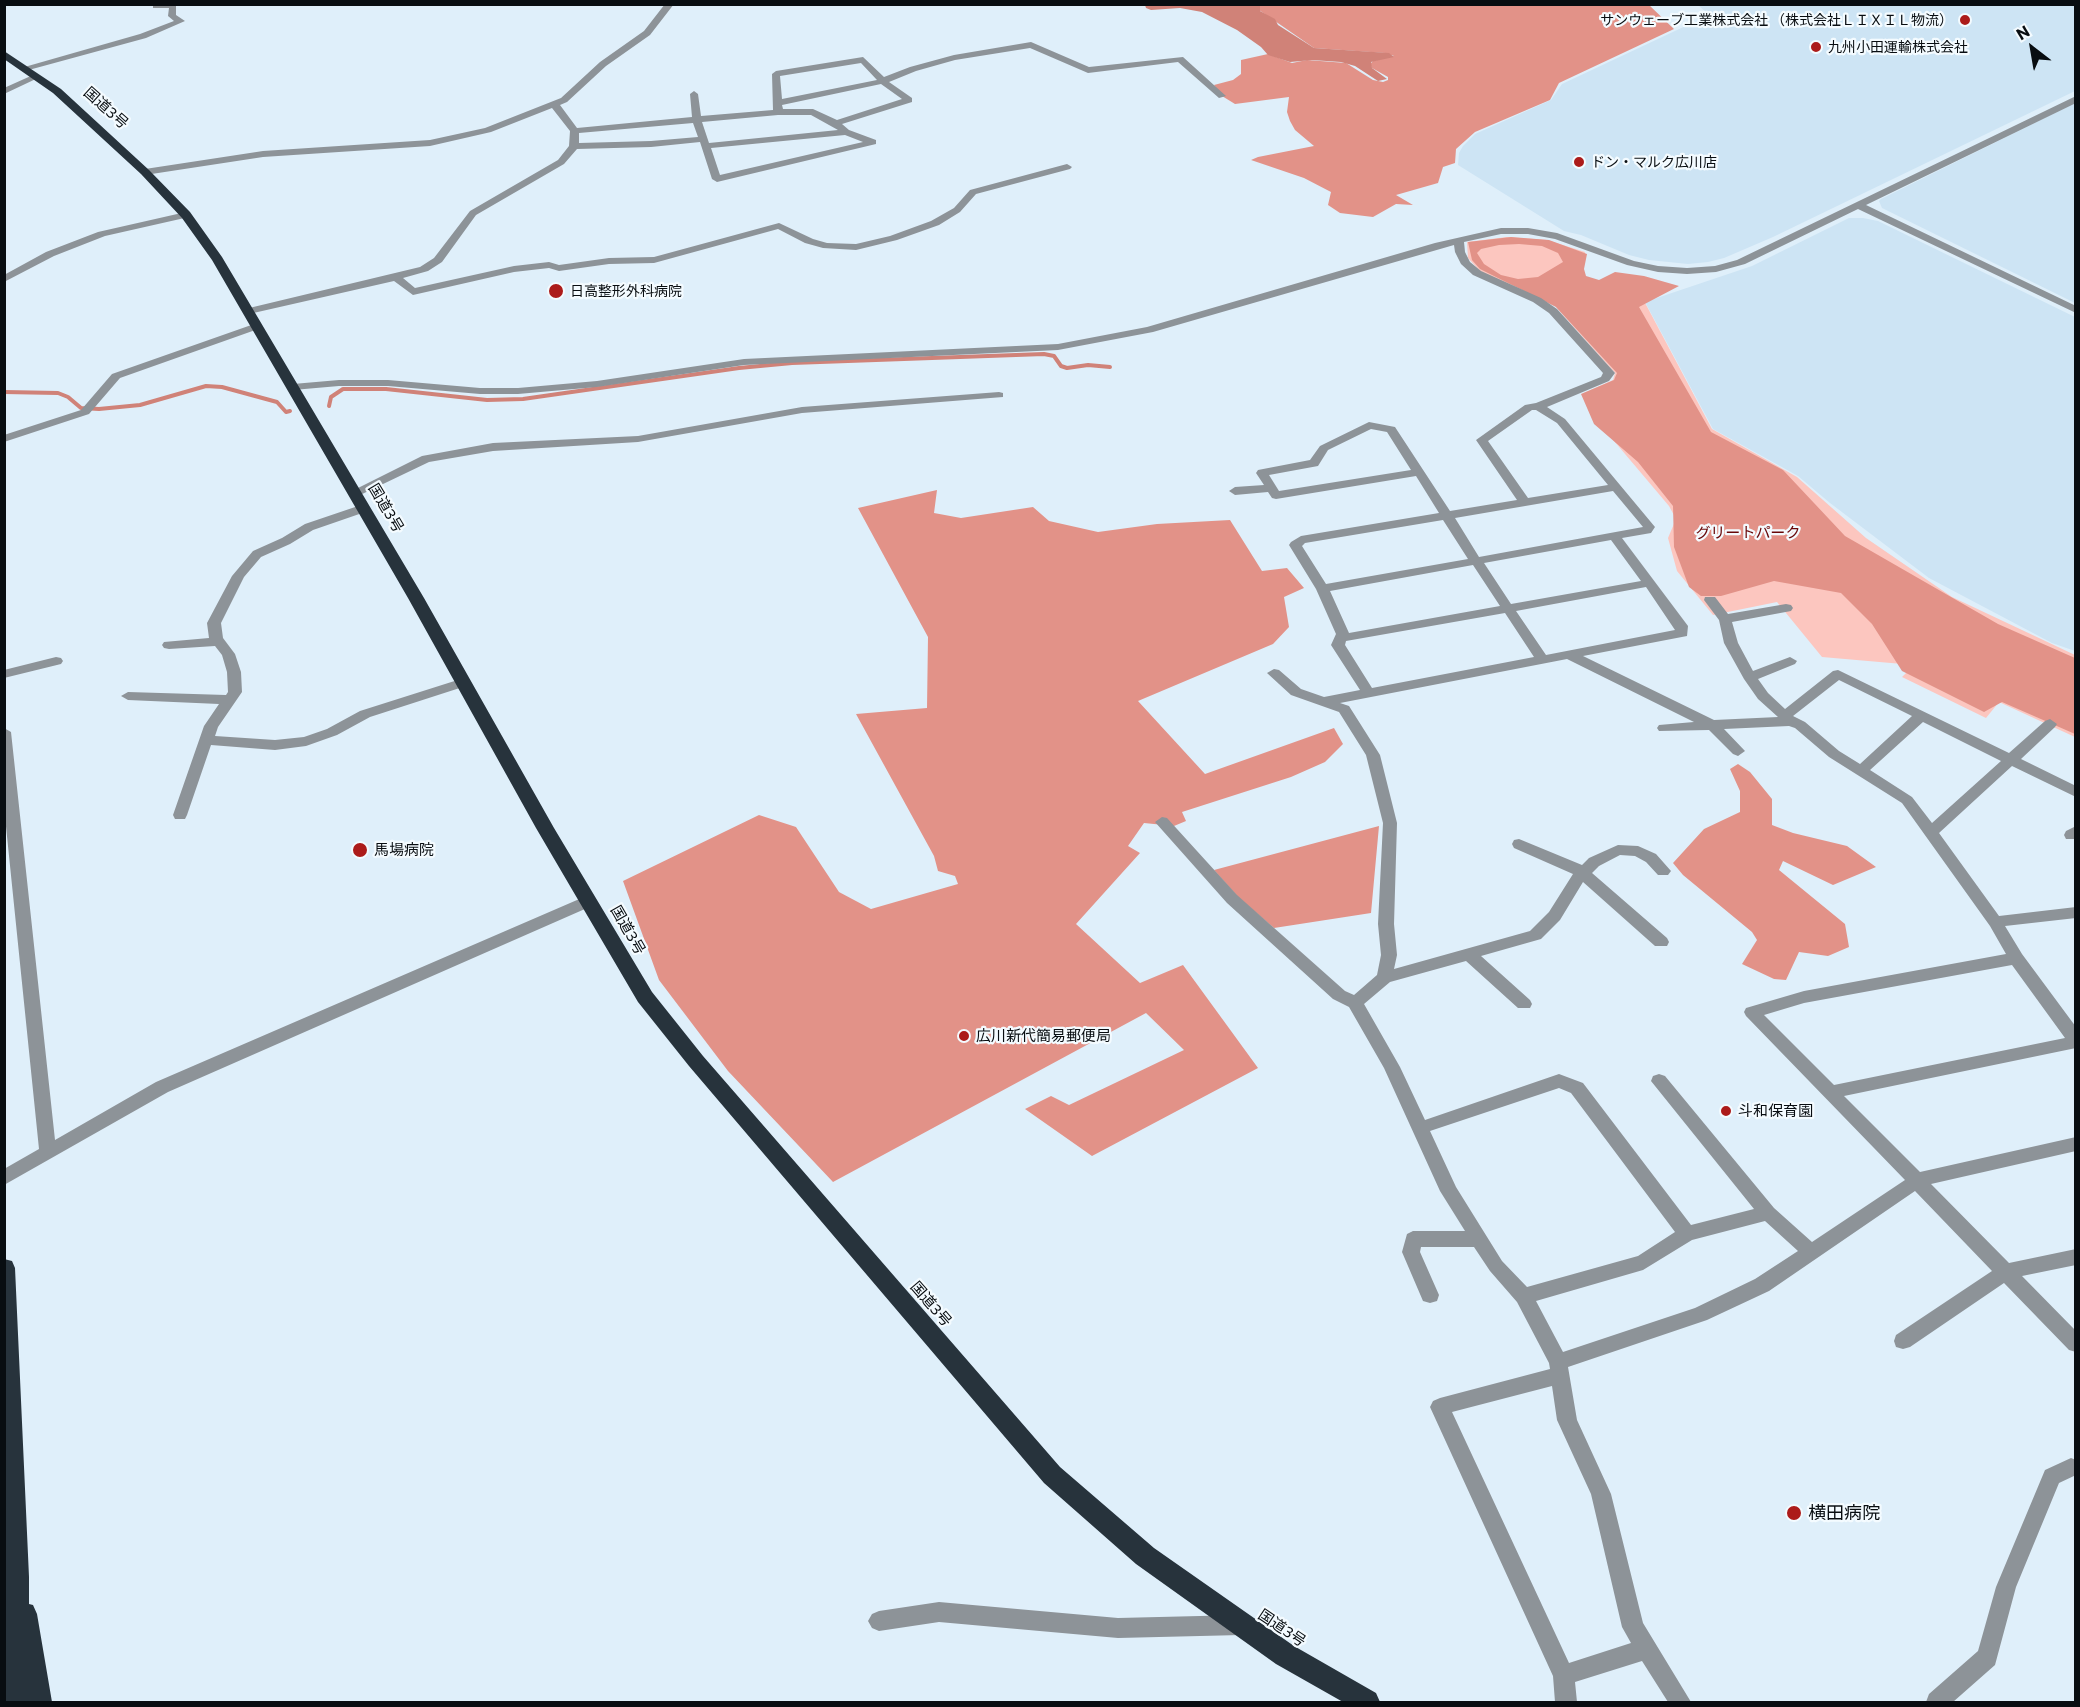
<!DOCTYPE html>
<meta charset="utf-8">
<style>
body{margin:0}
#map{position:relative;width:2080px;height:1707px;overflow:hidden;background:#dfeffa;font-family:Commissioner,sans-serif}
canvas{display:block}
.frame{position:absolute;inset:0;border:6px solid #080d11;pointer-events:none}
.north{position:absolute;left:2002px;top:18px;width:60px;height:60px;-webkit-text-stroke:4px #f4fbff;paint-order:stroke;rotate:329deg;font-size:16px;font-weight:700;line-height:24px;text-align:center;color:#080d11}
.north::after{content:'';display:block;margin:auto;width:21px;height:27px;background:#080d11;clip-path:polygon(50% 0,100% 100%,50% 72%,0 100%)}
</style>
<div id="map">
<canvas width="2080" height="1707"></canvas>
<div class="frame"></div>
<div class="north">N</div>
</div>
<script>
const g = document.querySelector('canvas').getContext('2d');
g.lineJoin = 'round';
function fillPath(path, color) { g.fillStyle = color; g.fill(path, 'evenodd'); }
const poly = rows => new Path2D(rows.map(r => 'M' + r).join(''));
function trace(path, color, width, dash) { g.strokeStyle = color; g.lineWidth = width; g.lineCap = dash ? 'butt' : 'round'; g.setLineDash(dash || []); g.stroke(path); }
function label(font, color, halo, rows, align = 'center') {
  g.font = font + ' Commissioner,"Noto Sans JP",sans-serif'; g.lineWidth = 4.5; g.setLineDash([]); g.textBaseline = 'middle'; g.strokeStyle = halo; g.fillStyle = color; for (const [text, x, y, turn = 0] of rows) {
    g.save(); g.translate(x, y); g.rotate((+turn || 0) * Math.PI / 180); g.textAlign = isNaN(turn) ? turn : align; if (halo) g.strokeText(text, 0, 0); g.fillText(text, 0, 0); g.restore();
  }
}
fillPath(poly([
 [1698,5,2075,5,2075,91,1773,237,1724,258,1708,262,1688,264,1649,260,1629,255,1581,235,1564,231,1458,165,1459,153,1463,146,1475,134,1551,100,1562,84,1709,15],
 [2075,103,2075,303,1882,208,1879,201,1881,199],
 [1849,218,1863,218,1878,221,2075,317,2075,651,2052,643,1929,578,1830,503,1798,476,1713,429,1645,302,1752,266]
]), '#cde4f4');
fillPath(poly([
 [1507,237,1547,240,1585,252,1581,275,1606,288,1634,282,1712,429,1797,477,1866,538,1952,597,2075,655,2075,737,1999,702,1986,718,1902,677,1914,665,1822,657,1777,602,1713,615,1677,571,1668,538,1676,519,1669,506,1598,422,1584,393,1613,380,1615,373,1554,305,1525,290,1493,278,1480,271,1468,258,1467,242]
]), '#fcc6bf');
fillPath(poly([
 [1260,5,1649,5,1674,29,1559,83,1550,100,1475,132,1456,149,1455,163,1443,167,1438,183,1396,195,1413,205,1396,204,1373,217,1340,213,1328,205,1331,192,1304,178,1251,160,1258,157,1314,146,1295,130,1290,121,1287,112,1289,97,1235,104,1222,96,1214,85,1233,80,1241,74,1241,60,1268,54,1292,63,1307,60,1346,63,1373,80,1383,82,1388,80,1388,77,1372,68,1370,64,1373,61,1394,56,1385,53,1314,48,1259,10],
 [1511,237,1549,240,1587,254,1584,269,1586,276,1599,280,1615,272,1644,276,1679,286,1639,307,1711,432,1783,470,1845,536,1998,624,2075,658,2075,734,2002,702,1984,712,1902,671,1872,624,1841,593,1774,581,1721,596,1701,596,1689,587,1674,547,1673,506,1638,462,1594,424,1581,394,1614,380,1617,373,1556,307,1480,269,1472,260,1468,242],
 [1519,244,1542,246,1558,253,1563,262,1538,277,1518,279,1501,275,1484,264,1477,253,1481,249,1499,245],
 [937,490,934,513,961,518,1033,507,1049,521,1098,532,1157,524,1230,520,1262,571,1287,568,1304,588,1284,597,1289,627,1273,644,1138,701,1205,774,1334,728,1343,744,1325,762,1291,777,1182,812,1186,821,1174,826,1144,823,1128,846,1140,853,1076,924,1140,983,1183,965,1258,1068,1092,1156,1025,1109,1051,1096,1069,1105,1184,1050,1146,1013,833,1182,728,1071,659,980,623,881,759,815,796,827,839,892,871,909,958,884,955,876,938,871,934,856,856,714,927,708,928,637,858,508],
 [1738,764,1750,772,1772,799,1772,825,1793,833,1847,846,1876,867,1833,885,1783,861,1779,870,1845,924,1849,947,1828,956,1799,952,1786,980,1774,979,1742,964,1757,940,1752,932,1683,875,1673,863,1704,829,1740,812,1740,791,1730,769],
 [1379,826,1371,913,1274,928,1239,898,1214,870]
]), '#e29288');
fillPath(poly([
 [1145,5,1260,5,1260,11,1275,19,1278,25,1314,48,1389,53,1394,57,1371,62,1372,68,1387,79,1378,81,1355,66,1341,62,1312,60,1290,62,1268,55,1261,47,1237,30,1202,12,1180,8,1151,10,1146,8]
]), '#d08278');
trace(poly([
 [4,392,58,393,68,397,81,408,99,409,140,405,206,386,222,387,277,402,286,412,290,411],
 [329,406,331,397,343,389,386,389,487,400,523,399,739,368,792,363,1044,354,1054,356,1061,366,1067,368,1088,365,1110,367]
]), '#d08278', 4);
fillPath(poly([
 [153,4,176,4,176,15,185,21,146,38,25,71,21,68,140,34,174,21,168,16,169,8,153,8,153,4],
 [665,4,674,4,650,35,606,66,567,102,560,105,577,128,692,117,690,94,694,91,698,94,701,116,773,110,772,74,776,71,863,57,884,77,910,67,954,55,1031,42,1089,67,1183,57,1226,96,1219,98,1178,62,1088,73,1030,48,955,60,916,71,889,82,912,98,912,102,842,124,849,130,876,140,876,144,717,182,712,179,700,142,651,147,577,149,564,164,476,215,442,262,428,271,403,278,415,288,514,266,549,262,559,265,609,258,654,257,779,223,813,239,827,243,856,244,890,236,931,221,954,208,970,190,1067,164,1072,167,1070,169,976,194,960,212,939,225,897,240,856,250,823,248,805,243,778,229,654,263,609,264,559,271,549,268,514,272,413,295,394,281,249,314,244,311,245,309,420,267,434,258,470,211,558,160,569,146,570,131,552,108,491,132,430,146,263,157,145,175,140,172,145,169,263,151,430,140,485,128,561,98,600,62,644,31,665,4],
 [861,63,877,80,782,99,780,76,861,63],
 [881,84,902,99,837,120,813,109,783,109,782,105,881,84],
 [778,115,811,115,838,130,709,143,702,122,778,115],
 [693,123,698,137,651,141,579,143,579,133,693,123],
 [845,135,863,142,720,175,711,148,845,135],
 [33,75,40,77,4,94,4,88,33,75],
 [2076,96,2076,103,1866,205,2076,306,2076,313,1858,209,1745,264,1716,272,1687,274,1658,272,1627,265,1555,239,1528,234,1501,234,1464,242,1465,252,1470,262,1481,271,1541,298,1557,309,1615,373,1609,381,1547,407,1565,419,1655,527,1651,533,1622,538,1688,626,1687,636,1583,656,1714,720,1778,717,1758,699,1744,679,1724,643,1719,620,1704,600,1705,597,1715,597,1728,614,1786,604,1791,605,1793,608,1791,611,1732,622,1738,643,1753,671,1790,657,1797,661,1795,664,1758,679,1768,693,1785,709,1833,671,1838,670,2009,753,2045,721,2050,719,2057,724,2055,727,2021,759,2076,786,2076,797,2012,766,1939,833,1999,916,2076,907,2076,918,2005,926,2022,954,2076,1027,2076,1048,1844,1096,1920,1172,2076,1137,2076,1151,1931,1184,2009,1263,2076,1249,2076,1265,2022,1276,2076,1331,2076,1352,2069,1350,2004,1283,1910,1347,1903,1349,1896,1347,1894,1341,1896,1335,1992,1271,1915,1191,1769,1291,1707,1320,1568,1367,1577,1420,1611,1494,1643,1623,1691,1702,1668,1702,1642,1661,1575,1682,1577,1702,1555,1702,1553,1676,1430,1407,1433,1401,1440,1398,1550,1369,1549,1363,1517,1302,1490,1271,1474,1247,1421,1247,1420,1252,1439,1295,1437,1301,1430,1303,1423,1301,1402,1252,1407,1234,1413,1231,1465,1231,1440,1191,1384,1068,1349,1007,1333,999,1227,903,1155,822,1162,817,1167,818,1237,895,1345,991,1354,995,1377,975,1381,955,1378,924,1383,823,1366,755,1339,712,1291,695,1267,673,1274,669,1279,670,1301,689,1324,697,1360,690,1331,645,1336,634,1316,589,1289,545,1291,542,1301,536,1439,513,1416,476,1276,499,1272,498,1268,492,1235,495,1229,491,1235,487,1264,485,1256,473,1258,470,1310,460,1320,446,1369,422,1395,427,1450,511,1517,500,1476,440,1525,405,1536,403,1601,377,1603,373,1549,313,1533,302,1473,275,1461,264,1455,252,1454,245,1153,332,1058,350,744,365,597,387,518,394,480,394,388,386,339,386,293,390,287,387,293,384,339,380,388,380,480,388,518,388,597,381,744,359,1058,344,1147,327,1435,243,1501,228,1528,228,1557,233,1634,261,1658,266,1687,268,1715,266,1737,260,2076,96],
 [1532,410,1536,410,1557,423,1608,485,1528,498,1488,441,1532,410],
 [1371,429,1387,432,1411,470,1279,491,1269,475,1318,466,1328,450,1371,429],
 [1613,491,1643,527,1479,557,1455,518,1613,491],
 [1443,520,1468,559,1326,584,1302,546,1305,543,1443,520],
 [1611,540,1641,581,1511,604,1484,563,1611,540],
 [1473,565,1500,606,1349,633,1330,591,1473,565],
 [1646,587,1675,630,1546,655,1516,611,1646,587],
 [1505,613,1534,657,1372,688,1345,645,1346,641,1505,613],
 [1567,659,1694,722,1659,725,1657,728,1659,731,1709,730,1733,754,1738,756,1745,751,1724,729,1789,726,1795,728,1829,757,1902,803,1990,926,2006,954,1804,991,1746,1008,1744,1012,1746,1016,1905,1180,1812,1242,1774,1208,1665,1076,1659,1074,1653,1076,1651,1081,1754,1209,1691,1225,1583,1083,1559,1074,1425,1120,1400,1067,1364,1004,1390,982,1466,961,1518,1008,1530,1008,1532,1004,1530,1000,1481,956,1541,939,1560,920,1583,882,1655,946,1667,946,1669,942,1667,938,1592,873,1599,866,1620,855,1635,856,1646,862,1658,875,1668,875,1671,871,1656,854,1638,846,1618,845,1589,858,1582,865,1519,839,1514,840,1512,844,1514,848,1573,874,1549,912,1530,931,1394,969,1397,955,1394,924,1397,823,1380,755,1349,706,1340,703,1567,659],
 [1839,680,1912,716,1860,764,1839,751,1805,722,1793,716,1839,680],
 [1923,722,2001,761,1932,823,1912,797,1870,770,1923,722],
 [2012,965,2065,1038,1834,1085,1764,1015,1804,1003,2012,965],
 [1559,1088,1571,1093,1675,1232,1638,1256,1527,1287,1502,1261,1456,1187,1430,1131,1559,1088],
 [1765,1221,1798,1251,1755,1279,1695,1308,1563,1352,1536,1301,1643,1270,1692,1240,1765,1221],
 [1552,1386,1557,1420,1591,1494,1622,1627,1631,1643,1569,1663,1452,1412,1552,1386],
 [186,212,189,213,189,217,105,236,54,256,4,282,4,275,46,252,98,232,186,212],
 [257,323,262,326,261,328,120,378,89,414,4,442,4,435,81,410,112,374,257,323],
 [999,392,1003,393,1003,397,802,413,638,442,493,451,429,462,358,496,350,496,348,493,422,456,493,443,638,436,802,407,999,392],
 [364,504,368,505,368,511,313,530,290,544,261,557,244,577,221,623,223,638,235,654,241,672,242,692,218,727,215,736,275,740,304,737,327,729,360,711,464,678,471,682,469,685,370,717,337,735,306,746,275,750,211,745,187,815,185,819,175,819,173,815,204,726,219,704,128,700,121,696,128,692,226,695,228,692,227,672,222,655,215,646,169,649,164,648,162,645,164,642,209,638,207,623,232,576,253,551,282,538,305,524,364,504],
 [56,657,61,658,63,661,61,664,4,678,4,670,56,657],
 [4,728,11,732,55,1140,156,1082,584,897,594,897,597,901,594,905,168,1092,4,1185,4,1169,39,1149,4,807,4,728],
 [2076,826,2076,839,2066,839,2064,835,2066,831,2076,826],
 [2071,1458,2076,1460,2076,1475,2059,1483,2016,1587,1995,1665,1953,1702,1926,1702,1929,1694,1978,1651,1996,1587,2045,1470,2071,1458],
 [939,1602,1118,1618,1241,1615,1249,1618,1252,1625,1249,1632,1241,1635,1118,1638,939,1622,879,1631,872,1628,868,1621,872,1614,879,1611,939,1602]
]), '#8d9398');
fillPath(poly([
 [4,51,61,89,149,170,190,212,222,257,424,598,554,828,652,992,703,1056,1060,1467,1154,1548,1294,1646,1376,1693,1380,1702,1343,1702,1276,1664,1136,1564,1044,1483,689,1066,638,1002,536,828,408,598,212,260,182,218,141,174,53,93,4,59,4,51],
 [4,1259,12,1261,15,1268,29,1577,29,1604,33,1605,37,1614,52,1702,4,1702,4,1259]
]), '#27333c');
for (const [x, y, r, color] of [
 [1965,20,6,"#ac1b1a"],
 [1816,47,6,"#ac1b1a"],
 [1579,162,6,"#ac1b1a"],
 [556,291,8,"#ac1b1a"],
 [360,850,8,"#ac1b1a"],
 [964,1036,6,"#ac1b1a"],
 [1726,1111,6,"#ac1b1a"],
 [1794,1513,8,"#ac1b1a"]
]) { const dot = new Path2D(); dot.arc(x, y, r, 0, 2 * Math.PI); g.fillStyle = color; g.fill(dot); trace(dot, '#f4fbff', 2); }
label('14px', '#080d11', '#f4fbff', [
 ["サンウェーブ工業株式会社 （株式会社ＬＩＸＩＬ物流）",1953,20,"right"],
 ["九州小田運輸株式会社",1828,47],
 ["ドン・マルク広川店",1591,162],
 ["日高整形外科病院",570,291]
], 'left');
label('15px', '#080d11', '#f4fbff', [
 ["国道3号",106,108,42],
 ["国道3号",386,508,59],
 ["国道3号",628,930,60],
 ["国道3号",931,1304,49],
 ["国道3号",1282,1628,34]
]);
label('15px', '#680708', '#f4fbff', [
 ["グリートパーク",1748,533]
]);
label('15px', '#080d11', '#f4fbff', [
 ["馬場病院",374,850],
 ["広川新代簡易郵便局",976,1036],
 ["斗和保育園",1738,1111]
], 'left');
label('18px', '#080d11', '#f4fbff', [
 ["横田病院",1808,1513]
], 'left');
</script>
